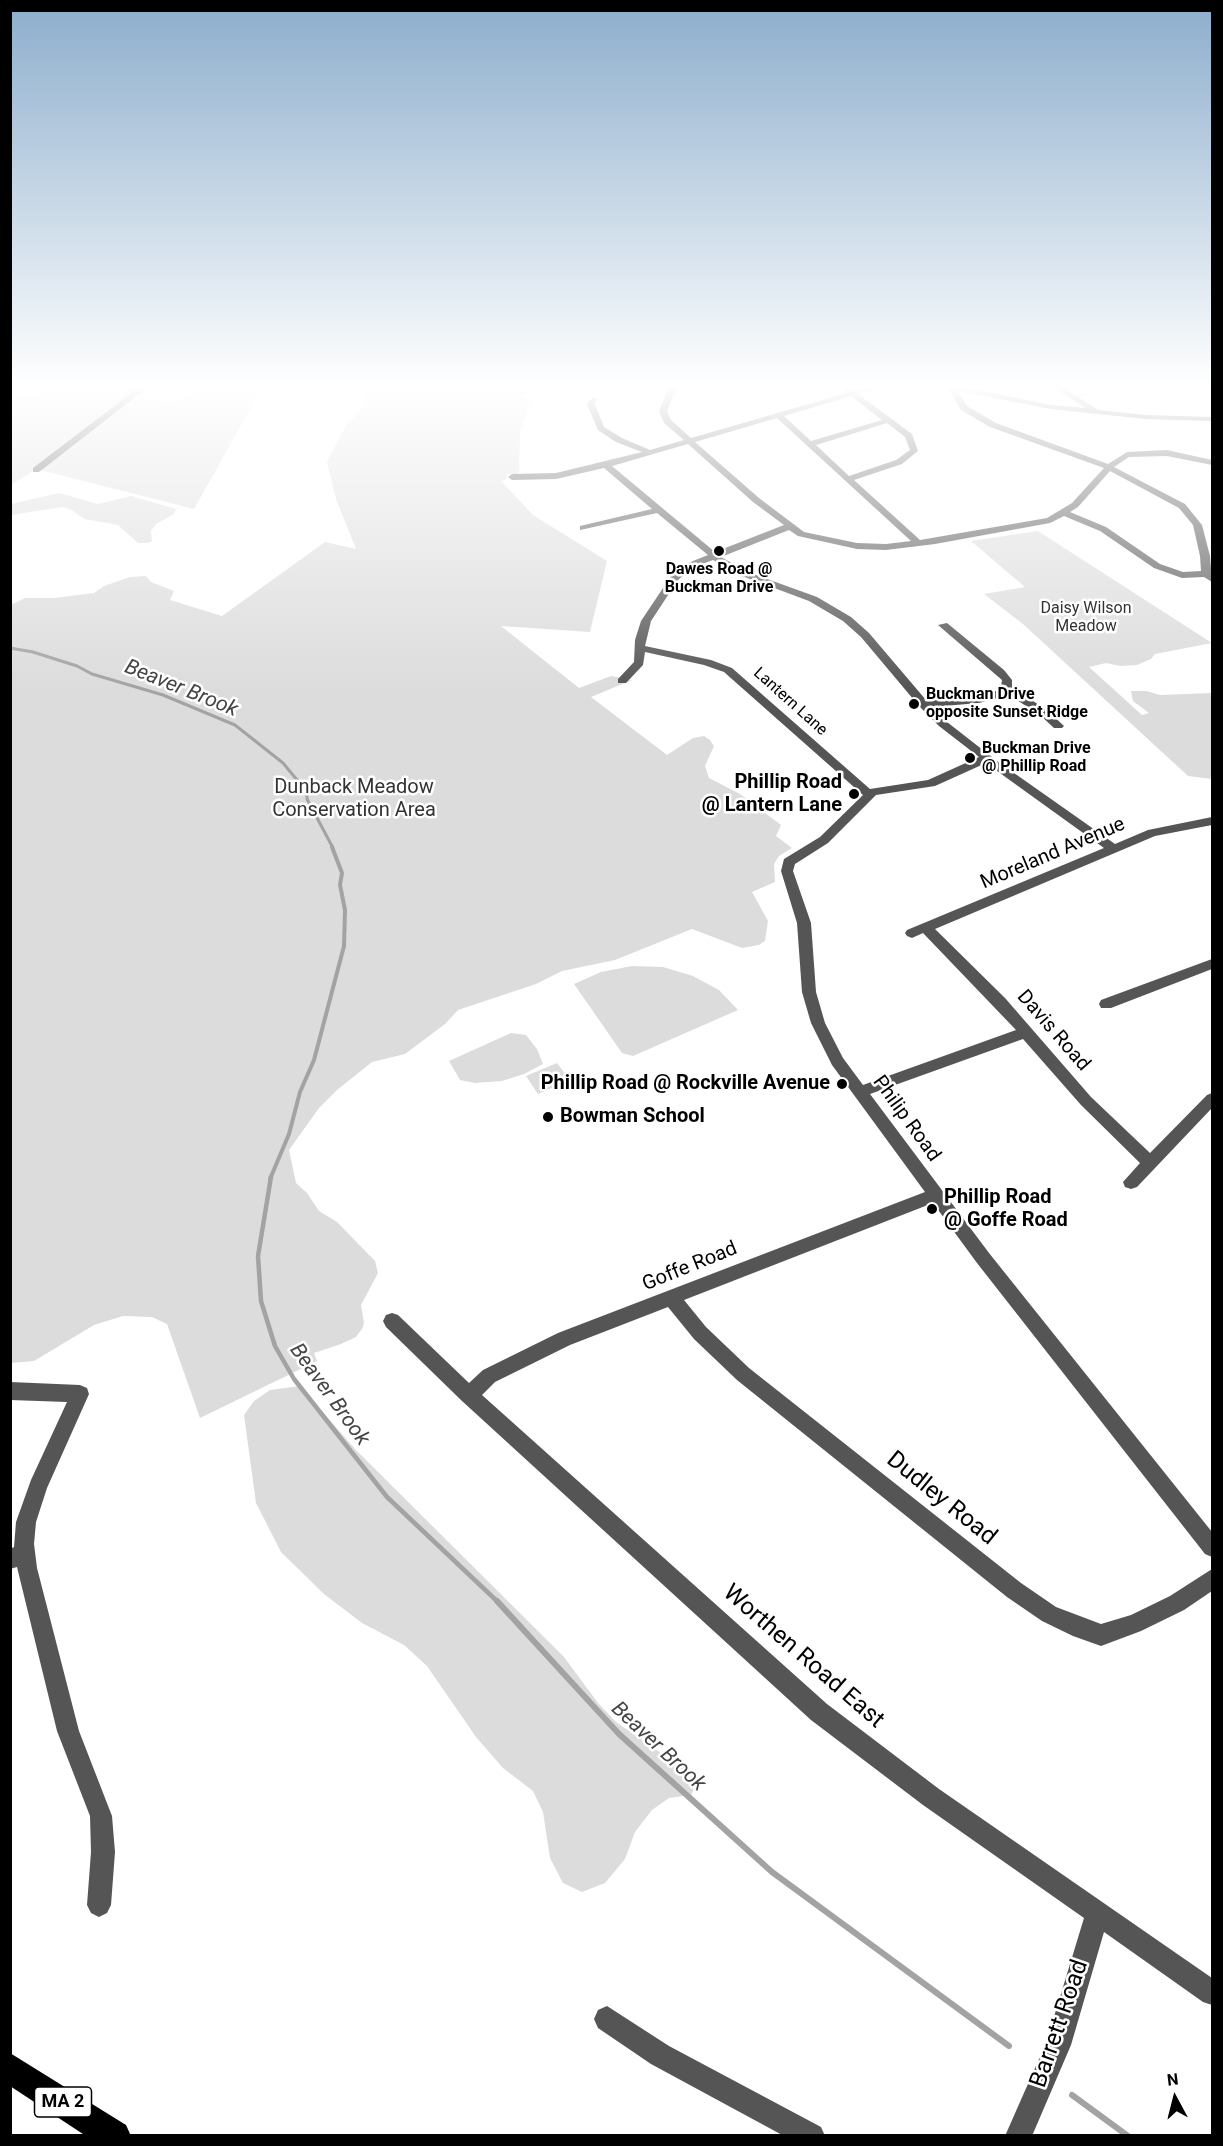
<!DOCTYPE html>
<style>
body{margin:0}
#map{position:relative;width:1223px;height:2146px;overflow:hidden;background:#fff;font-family:Roboto,sans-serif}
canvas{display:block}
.frame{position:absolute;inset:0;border:12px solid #000;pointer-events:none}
.north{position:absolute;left:1145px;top:2068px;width:60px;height:60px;-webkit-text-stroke:4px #fff;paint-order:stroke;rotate:353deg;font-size:16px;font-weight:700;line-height:24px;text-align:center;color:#000}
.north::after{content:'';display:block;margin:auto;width:21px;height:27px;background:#000;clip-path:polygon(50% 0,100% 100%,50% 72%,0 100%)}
</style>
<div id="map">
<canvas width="1223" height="2146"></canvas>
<div class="frame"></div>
<div class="north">N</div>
</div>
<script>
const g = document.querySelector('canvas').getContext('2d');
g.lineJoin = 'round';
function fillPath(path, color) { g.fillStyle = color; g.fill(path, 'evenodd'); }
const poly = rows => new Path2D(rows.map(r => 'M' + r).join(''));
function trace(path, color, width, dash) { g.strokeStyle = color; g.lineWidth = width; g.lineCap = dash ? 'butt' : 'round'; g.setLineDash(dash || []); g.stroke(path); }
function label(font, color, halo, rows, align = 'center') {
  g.font = font + ' Roboto,sans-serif'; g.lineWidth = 5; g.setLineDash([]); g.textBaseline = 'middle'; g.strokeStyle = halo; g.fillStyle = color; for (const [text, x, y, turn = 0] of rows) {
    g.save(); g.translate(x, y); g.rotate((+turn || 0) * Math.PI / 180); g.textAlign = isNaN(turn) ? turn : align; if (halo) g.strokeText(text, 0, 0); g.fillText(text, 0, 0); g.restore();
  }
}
fillPath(poly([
 [141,388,131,397,176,402,197,388,262,388,194,509,36,469,11,485,11,395,66,390],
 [369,388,530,388,521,397,535,401,530,405,520,432,519,474,508,474,505,480,501,481,533,515,607,561,590,632,501,626,579,688,611,676,632,680,591,697,667,755,693,738,704,736,710,740,714,746,705,766,709,778,740,794,781,825,776,836,792,848,779,856,774,864,775,882,752,892,768,921,765,941,759,945,742,948,692,929,615,960,562,971,536,984,458,1010,445,1024,405,1054,372,1062,337,1090,319,1108,289,1150,296,1183,307,1193,319,1211,337,1222,375,1261,378,1273,361,1305,364,1323,362,1329,356,1337,341,1344,314,1353,317,1361,200,1418,167,1324,152,1317,123,1316,94,1325,34,1361,11,1363,11,605,25,598,54,598,94,593,104,586,130,577,146,576,151,582,174,591,170,600,222,616,325,542,356,549,336,499,327,462,346,425,362,409],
 [59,493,98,504,131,496,176,509,174,514,156,524,151,531,152,541,148,543,138,543,118,525,85,519,70,509,62,507,11,515,11,504],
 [1038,531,1212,643,1155,654,1151,659,1137,665,1120,666,1106,663,1089,667,1142,715,1149,713,1133,701,1131,691,1146,691,1160,695,1212,693,1212,779,1188,776,1023,624,984,594,1025,587,971,541],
 [632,966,663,967,693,976,719,990,738,1010,633,1056,622,1053,574,984,601,972],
 [511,1033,526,1035,537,1049,543,1064,524,1074,502,1081,475,1083,460,1080,449,1061],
 [557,1063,570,1080,538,1094,526,1076],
 [300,1386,356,1450,564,1657,598,1703,616,1722,687,1771,694,1789,691,1795,669,1798,652,1810,635,1832,625,1859,605,1883,582,1892,563,1883,550,1858,543,1812,533,1791,503,1768,476,1737,427,1666,404,1645,362,1623,324,1594,281,1552,256,1503,244,1415,254,1401,270,1390]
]), '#dcdcdc');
trace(poly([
 [10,648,33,652,77,666,92,674,163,695,235,725,283,763,307,792,307,799,333,848]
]), '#a3a3a3', 3);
trace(poly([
 [270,1179,289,1134,300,1092,314,1060,344,946,345,910,340,885,342,873,332,847]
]), '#a3a3a3', 4);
trace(poly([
 [271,1177,258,1256,261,1301,275,1346,294,1379,387,1497,499,1603]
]), '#a3a3a3', 4.5);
trace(poly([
 [497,1601,619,1734,772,1872,1009,2046],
 [1072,2095,1128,2136]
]), '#a3a3a3', 6);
fillPath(poly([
 [138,388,147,388,39,472,33,472,33,468,138,388],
 [669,388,677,388,667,411,671,420,691,438,847,393,845,388,854,391,875,388,858,394,912,434,918,451,902,464,854,480,920,540,1047,518,1072,503,1104,468,990,427,961,410,948,388,969,388,1051,405,1086,408,1054,388,1064,388,1098,410,1145,415,1212,417,1212,421,1145,419,1051,409,958,391,967,406,996,423,1108,464,1127,452,1167,450,1212,460,1212,465,1167,456,1129,457,1114,467,1185,504,1202,525,1210,556,1212,582,1204,577,1182,578,1154,568,1100,531,1064,516,1050,523,935,544,886,550,857,549,798,536,789,530,721,557,748,572,817,597,851,617,869,633,926,700,978,697,993,693,1001,687,1002,680,938,625,947,623,1004,670,1012,680,1012,687,1048,711,1064,726,1062,728,1054,728,1040,715,1006,693,1001,697,979,703,932,707,947,722,997,761,1115,844,1148,830,1212,817,1212,825,1155,836,935,929,1005,998,1091,1097,1150,1153,1207,1095,1212,1093,1212,1108,1137,1187,1131,1189,1125,1187,1123,1182,1140,1163,1081,1105,1023,1039,870,1094,989,1253,1212,1532,1212,1557,1205,1554,977,1263,933,1203,684,1300,706,1327,749,1368,1021,1583,1056,1607,1101,1624,1131,1615,1170,1596,1212,1569,1212,1591,1184,1610,1141,1631,1101,1646,1073,1636,1042,1621,1007,1597,737,1380,694,1339,668,1307,570,1345,495,1382,482,1395,827,1704,939,1789,1212,1978,1212,2005,1203,2002,1104,1932,1071,2045,1032,2136,1005,2136,1046,2043,1084,1918,923,1805,811,1720,462,1401,386,1327,383,1321,386,1315,392,1313,398,1315,469,1383,483,1370,558,1333,925,1192,832,1065,811,1023,802,992,797,923,781,871,784,859,820,837,863,795,724,672,704,665,645,652,643,665,626,683,618,683,618,679,634,662,635,640,641,621,671,576,688,563,708,555,657,513,580,530,580,526,652,509,604,468,556,479,512,480,508,477,512,474,556,473,642,452,616,442,598,430,587,404,593,397,597,399,595,404,604,427,622,438,650,450,684,440,664,423,659,411,669,388],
 [851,396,882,420,811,441,784,416,851,396],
 [777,418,911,541,886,544,857,543,804,532,759,498,695,442,777,418],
 [887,423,905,437,910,450,896,460,849,476,816,445,887,423],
 [688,444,753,502,784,525,715,552,612,466,688,444],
 [1110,471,1179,508,1193,525,1200,556,1201,571,1183,572,1160,564,1106,527,1070,512,1078,507,1110,471],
 [713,560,742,576,809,601,843,621,861,637,919,706,939,726,979,757,928,780,870,789,732,668,711,660,645,646,651,621,678,580,694,567,713,560],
 [986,763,1104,848,907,930,905,933,907,936,912,938,923,933,1016,1030,863,1085,843,1058,825,1023,816,992,811,923,793,871,795,864,828,843,876,795,935,786,986,763],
 [1212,959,1212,969,1111,1008,1101,1008,1099,1004,1101,1000,1212,959],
 [10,1382,80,1385,87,1388,89,1394,47,1488,36,1522,34,1544,37,1568,79,1731,112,1816,115,1852,111,1905,107,1913,99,1917,91,1913,87,1905,91,1852,90,1816,57,1731,17,1567,10,1569,10,1549,14,1547,16,1522,31,1480,67,1402,10,1400,10,1382],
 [607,2006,669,2046,821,2127,825,2136,784,2136,651,2064,598,2028,594,2019,598,2010,607,2006]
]), '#555');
fillPath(poly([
 [10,2053,126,2125,131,2136,86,2136,10,2086,10,2053]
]), '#000');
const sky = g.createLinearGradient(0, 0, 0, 689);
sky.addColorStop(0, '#8cadcc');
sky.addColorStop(0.56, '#fff');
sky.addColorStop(1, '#ffffff00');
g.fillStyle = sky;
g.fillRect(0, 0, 1223, 689);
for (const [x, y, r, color] of [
 [719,551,6,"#000"],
 [914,704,6,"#000"],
 [970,758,6,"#000"],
 [854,794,6,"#000"],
 [842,1084,6,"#000"],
 [548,1117,6,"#000"],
 [932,1209,6,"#000"]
]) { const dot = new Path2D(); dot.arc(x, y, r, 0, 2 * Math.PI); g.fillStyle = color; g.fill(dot); trace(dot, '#fff', 2); }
label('bold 16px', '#000', '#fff', [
 ["Dawes Road @",719,570,"center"],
 ["Buckman Drive",719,588,"center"],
 ["Buckman Drive",926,695],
 ["opposite Sunset Ridge",926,713],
 ["Buckman Drive",982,749],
 ["@ Phillip Road",982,767]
], 'left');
label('16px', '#333', '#fff', [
 ["Daisy Wilson",1086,609],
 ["Meadow",1086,627]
]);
label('16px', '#000', '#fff', [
 ["Lantern Lane",790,702,42]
]);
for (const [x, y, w] of [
 [63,2102,57]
]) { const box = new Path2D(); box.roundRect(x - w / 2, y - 15, w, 30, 4.5); g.fillStyle = '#fff'; g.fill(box); trace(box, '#000', 1.5); }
label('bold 18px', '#000', null, [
 ["MA 2",63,2102]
]);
label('bold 20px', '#000', '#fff', [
 ["Phillip Road",842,783],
 ["@ Lantern Lane",842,806],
 ["Phillip Road @ Rockville Avenue",830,1084],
 ["Bowman School",560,1117,"left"],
 ["Phillip Road",944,1198,"left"],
 ["@ Goffe Road",944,1221,"left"]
], 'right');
label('20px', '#333', '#fff', [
 ["Dunback Meadow",354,788],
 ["Conservation Area",354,811]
]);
label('20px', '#000', '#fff', [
 ["Moreland Avenue",1053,854,-23],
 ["Davis Road",1053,1031,49],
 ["Philip Road",906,1119,54],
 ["Goffe Road",690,1267,-22]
]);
label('italic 21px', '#444', '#fff', [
 ["Beaver Brook",181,689,22],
 ["Beaver Brook",329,1395,54],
 ["Beaver Brook",658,1747,43]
]);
label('24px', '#000', '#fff', [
 ["Dudley Road",941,1499,39],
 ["Worthen Road East",803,1657,41],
 ["Barrett Road",1060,2024,-71]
]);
</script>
